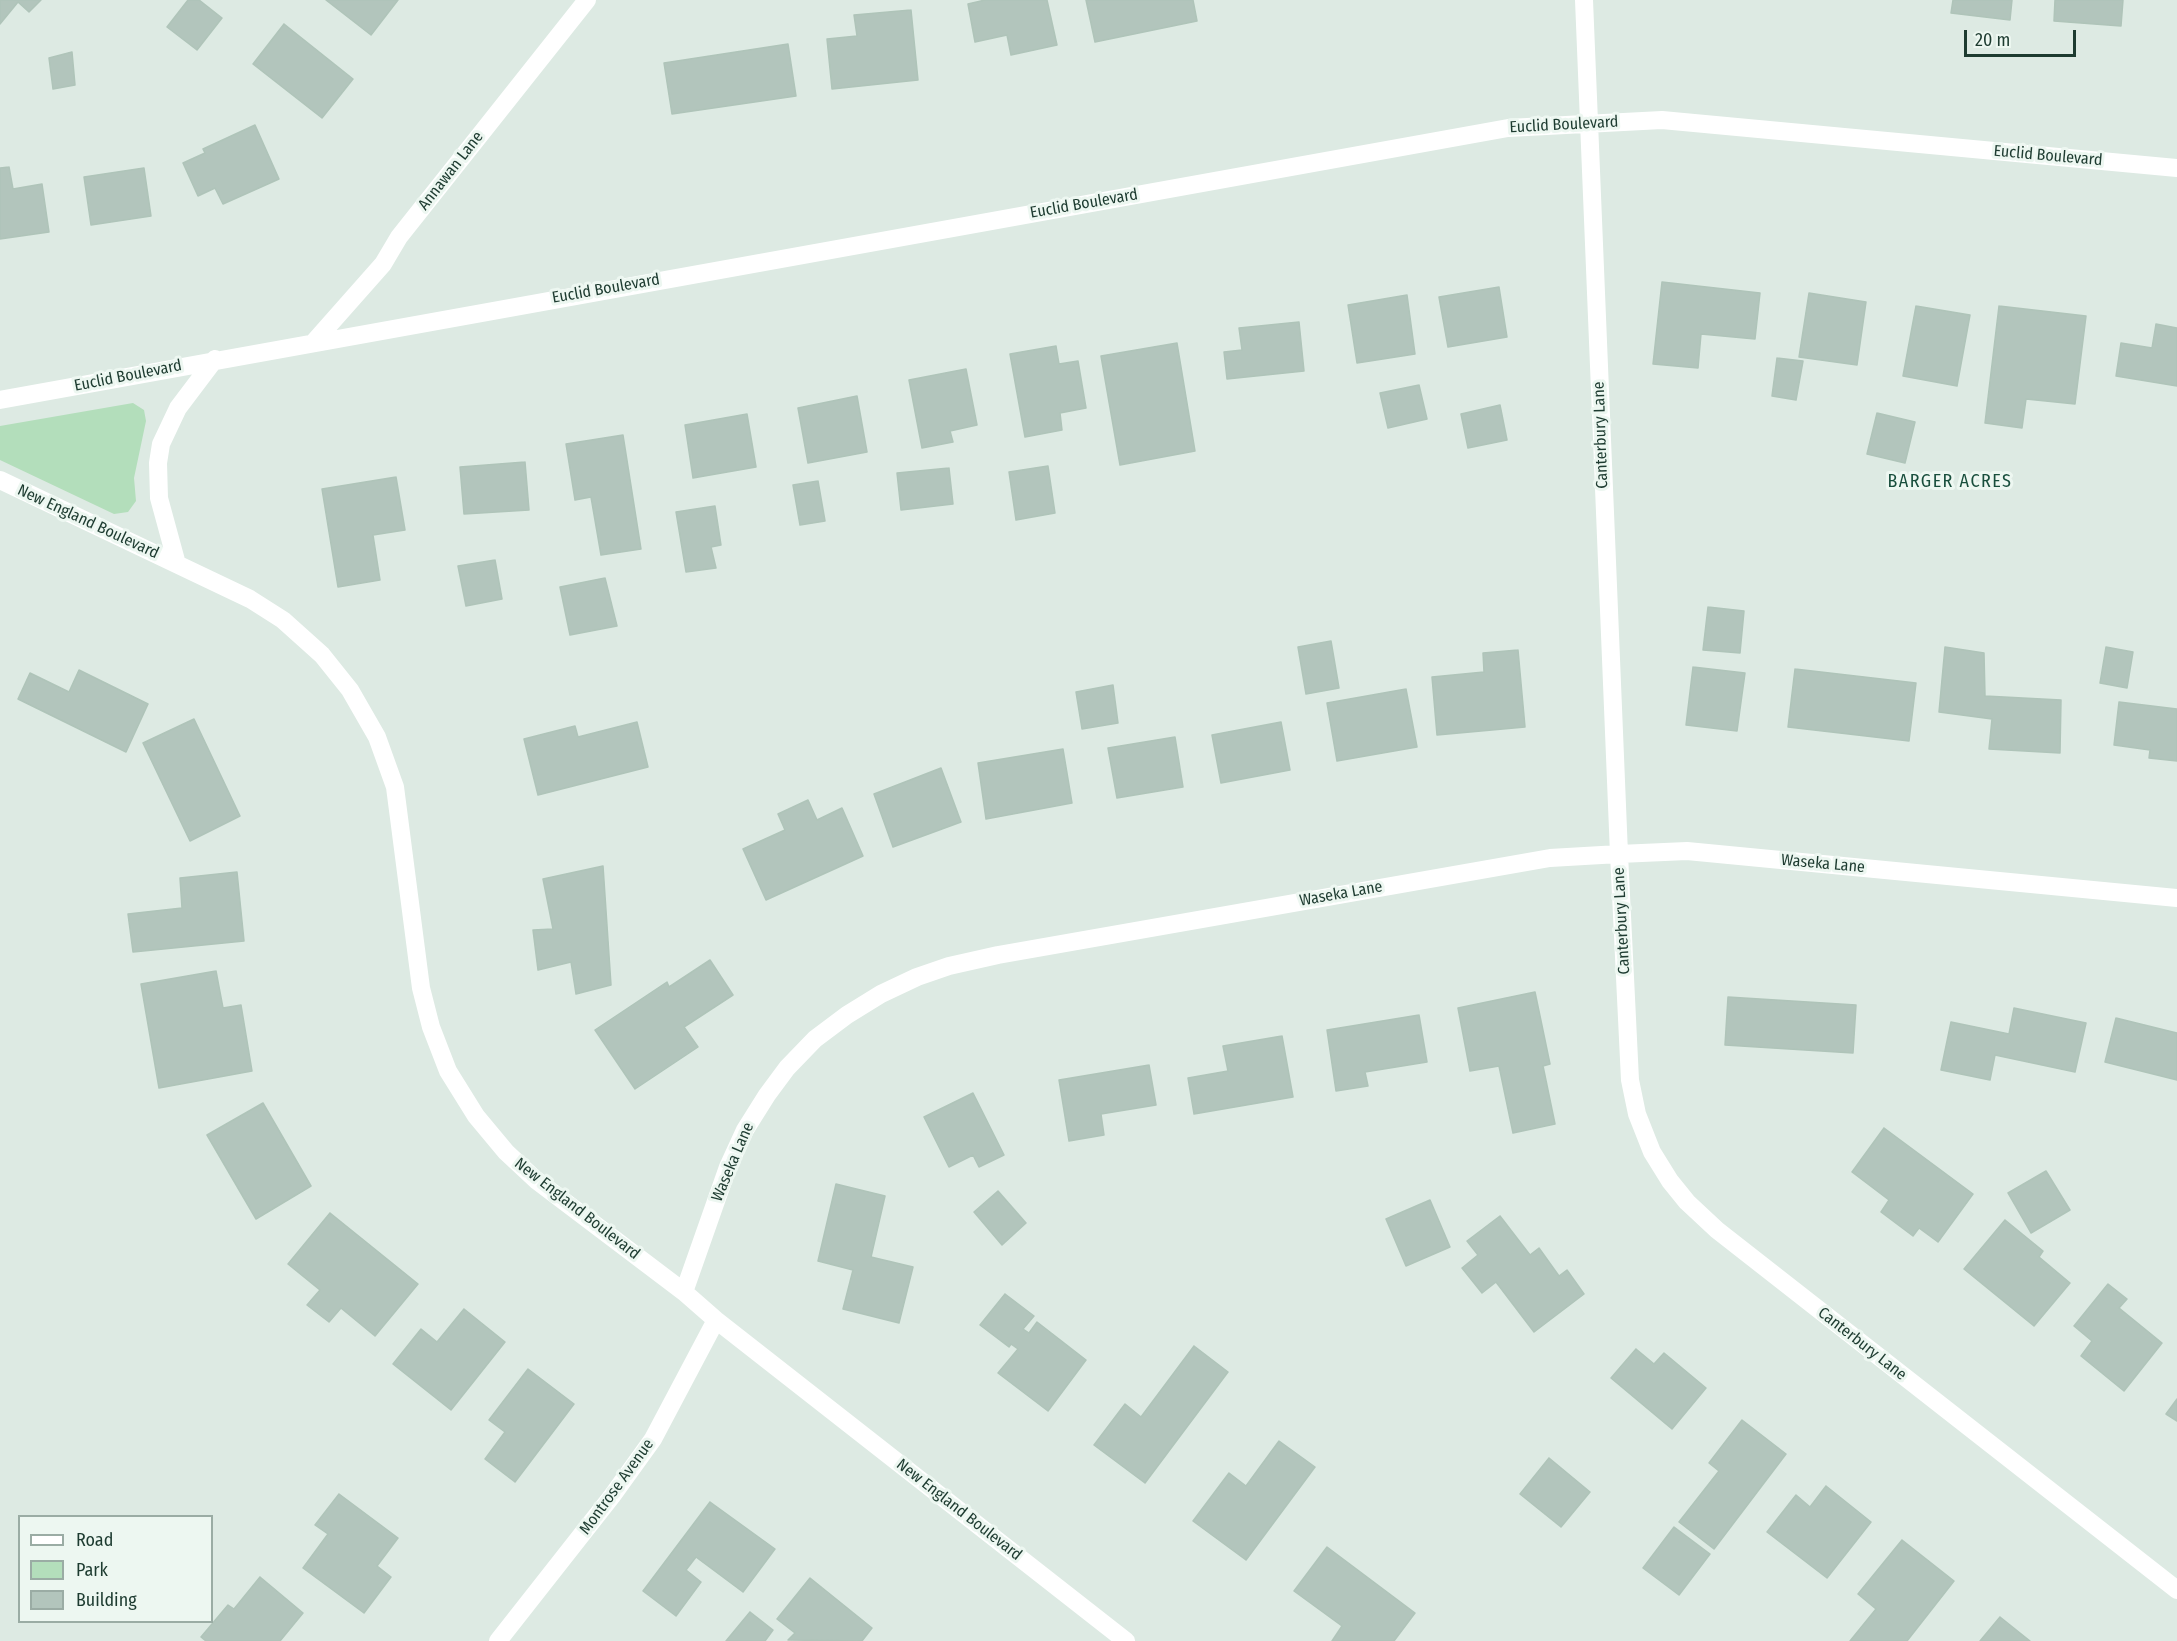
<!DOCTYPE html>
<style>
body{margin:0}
#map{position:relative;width:2177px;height:1641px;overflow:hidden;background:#ddeae3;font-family:"Fira Sans Condensed",sans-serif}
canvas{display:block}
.legend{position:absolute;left:18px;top:1515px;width:195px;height:108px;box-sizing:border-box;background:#edf7f1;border:2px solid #9aaca4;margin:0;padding:8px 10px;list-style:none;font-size:18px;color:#1d3b30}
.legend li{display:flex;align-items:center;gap:12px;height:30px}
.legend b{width:30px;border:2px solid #9aaca4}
.scale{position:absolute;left:1964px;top:30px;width:112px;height:27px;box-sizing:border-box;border:3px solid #1d3b30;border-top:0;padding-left:8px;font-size:18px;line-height:21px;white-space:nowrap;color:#1d3b30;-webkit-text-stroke:4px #edf7f1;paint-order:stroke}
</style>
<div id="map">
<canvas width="2177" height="1641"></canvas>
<ul class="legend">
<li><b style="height:8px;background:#fff"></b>Road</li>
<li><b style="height:16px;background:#b3debb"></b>Park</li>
<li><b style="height:16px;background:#b2c5bc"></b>Building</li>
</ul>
<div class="scale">20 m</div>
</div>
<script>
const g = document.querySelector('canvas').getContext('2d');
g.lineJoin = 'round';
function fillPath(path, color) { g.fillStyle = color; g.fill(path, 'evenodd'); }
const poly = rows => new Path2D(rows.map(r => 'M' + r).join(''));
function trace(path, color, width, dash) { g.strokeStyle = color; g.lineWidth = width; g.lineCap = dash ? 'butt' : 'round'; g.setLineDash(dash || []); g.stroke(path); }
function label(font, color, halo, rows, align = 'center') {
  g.font = font + ' "Fira Sans Condensed",sans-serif'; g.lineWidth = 6; g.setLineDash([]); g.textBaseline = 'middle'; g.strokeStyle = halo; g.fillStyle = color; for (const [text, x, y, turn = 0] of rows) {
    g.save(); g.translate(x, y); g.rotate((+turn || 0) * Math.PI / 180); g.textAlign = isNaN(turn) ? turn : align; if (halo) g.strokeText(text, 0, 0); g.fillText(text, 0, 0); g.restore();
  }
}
fillPath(poly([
 [133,403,144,410,146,421,134,478,136,501,128,512,114,514,0,460,0,426]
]), '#b3debb');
const building = poly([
 [0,0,41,0,29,12,18,2,0,24,0,0],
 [188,0,199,0,222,18,197,50,167,27,188,0],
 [326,0,398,0,371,35,326,0],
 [985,0,1047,0,1057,45,1011,55,1007,35,975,42,968,4,985,0],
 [1086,0,1193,0,1197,21,1095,42,1086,0],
 [1953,0,2012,0,2010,20,1951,13,1953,0],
 [2055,0,2123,0,2121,26,2054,21,2055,0],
 [911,10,918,80,832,89,827,39,857,36,854,15,911,10],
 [284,24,353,79,322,118,253,64,284,24],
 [788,44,796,96,672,114,664,63,788,44],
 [72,52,75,85,53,89,49,58,72,52],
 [255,125,279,179,223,204,215,188,198,196,183,163,205,153,203,149,255,125],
 [9,167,13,189,42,184,49,232,0,239,0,168,9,167],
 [144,168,151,216,91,225,84,177,144,168],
 [1662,282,1760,293,1755,339,1701,334,1698,368,1653,364,1662,282],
 [1499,287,1507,337,1448,347,1439,297,1499,287],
 [1809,293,1866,302,1857,365,1799,357,1809,293],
 [1407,295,1415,354,1357,363,1348,305,1407,295],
 [1916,306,1970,315,1957,386,1903,376,1916,306],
 [1999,306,2086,316,2075,404,2026,399,2022,428,1985,423,1999,306],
 [1299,322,1304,371,1227,379,1224,352,1242,350,1239,328,1299,322],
 [2156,324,2177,328,2177,386,2116,376,2121,343,2152,348,2156,324],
 [1177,343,1195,451,1120,465,1101,356,1177,343],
 [1056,346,1059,364,1078,361,1086,408,1060,413,1062,430,1025,437,1010,354,1056,346],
 [1777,358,1803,361,1796,400,1772,396,1777,358],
 [966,369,977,425,950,431,953,442,922,448,909,380,966,369],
 [1419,385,1427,419,1388,428,1380,393,1419,385],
 [857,396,867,452,808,463,798,408,857,396],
 [1500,405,1507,440,1468,448,1461,414,1500,405],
 [1877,413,1915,422,1905,463,1867,454,1877,413],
 [747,414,756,467,693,478,685,425,747,414],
 [623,435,641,549,601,555,591,497,575,500,566,444,623,435],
 [525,462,529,510,464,514,460,467,525,462],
 [1048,466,1055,513,1016,520,1009,472,1048,466],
 [949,468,953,504,901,510,897,473,949,468],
 [396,477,405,530,373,535,380,580,338,587,322,489,396,477],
 [818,481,825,521,800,525,793,485,818,481],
 [715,506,721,545,711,547,716,568,686,572,676,512,715,506],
 [495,560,502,599,466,606,458,566,495,560],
 [605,578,617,626,570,635,560,587,605,578],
 [1708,607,1744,611,1740,653,1703,650,1708,607],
 [1331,641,1339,688,1306,694,1298,647,1331,641],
 [1945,647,1984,653,1985,696,2061,700,2060,753,1989,749,1992,719,1939,712,1945,647],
 [2106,647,2133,652,2127,688,2100,683,2106,647],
 [1518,650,1525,727,1437,735,1432,677,1484,672,1483,653,1518,650],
 [1693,667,1745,673,1737,731,1686,725,1693,667],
 [1795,669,1916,683,1909,741,1788,727,1795,669],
 [79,670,148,704,126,752,18,699,30,673,69,692,79,670],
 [1113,685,1118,723,1082,729,1076,692,1113,685],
 [1406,689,1417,747,1337,761,1327,703,1406,689],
 [2119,702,2177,709,2177,761,2149,758,2150,750,2114,745,2119,702],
 [194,719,240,816,190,841,143,743,194,719],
 [637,722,648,767,538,795,524,739,575,726,578,737,637,722],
 [1281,722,1290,770,1221,783,1212,735,1281,722],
 [1175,737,1183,787,1117,798,1108,748,1175,737],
 [1063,749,1072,803,986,819,978,763,1063,749],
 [941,768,961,822,893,847,874,794,941,768],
 [808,800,817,820,842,808,863,856,766,900,743,849,785,830,778,814,808,800],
 [603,866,611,985,576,994,571,962,538,970,533,930,553,929,543,879,603,866],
 [237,872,244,941,133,952,128,914,182,908,180,878,237,872],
 [710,960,733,995,684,1027,698,1047,635,1089,595,1030,667,982,669,987,710,960],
 [216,971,223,1008,241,1005,252,1071,159,1088,141,984,216,971],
 [1535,992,1550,1064,1543,1066,1555,1124,1513,1133,1499,1066,1470,1071,1458,1008,1535,992],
 [1728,997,1856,1005,1853,1053,1725,1045,1728,997],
 [2014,1008,2086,1023,2075,1072,1995,1055,1990,1080,1941,1070,1951,1022,2009,1034,2014,1008],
 [1419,1015,1427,1062,1365,1072,1368,1086,1336,1091,1327,1030,1419,1015],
 [2116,1018,2177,1033,2177,1080,2105,1062,2116,1018],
 [1282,1036,1293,1097,1194,1114,1188,1078,1228,1071,1223,1046,1282,1036],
 [1149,1065,1156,1105,1101,1114,1104,1135,1069,1141,1059,1080,1149,1065],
 [973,1093,1004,1155,979,1167,973,1155,949,1167,924,1117,973,1093],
 [263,1103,311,1186,256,1219,207,1135,263,1103],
 [1884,1128,1973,1194,1938,1242,1919,1228,1913,1236,1881,1212,1889,1200,1852,1172,1884,1128],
 [2046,1171,2070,1210,2031,1233,2008,1193,2046,1171],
 [836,1184,885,1196,871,1257,913,1267,899,1323,843,1309,853,1270,818,1261,836,1184],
 [998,1191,1026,1223,1002,1245,974,1212,998,1191],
 [1430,1200,1450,1247,1406,1266,1386,1219,1430,1200],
 [330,1213,418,1284,375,1336,341,1308,329,1322,307,1305,320,1290,288,1264,330,1213],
 [1500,1216,1530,1255,1539,1248,1559,1276,1567,1270,1584,1294,1534,1332,1496,1282,1482,1293,1462,1268,1478,1255,1467,1241,1500,1216],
 [2005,1220,2043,1251,2039,1257,2070,1283,2034,1326,1964,1269,2005,1220],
 [2108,1284,2127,1299,2119,1308,2162,1343,2124,1391,2081,1356,2092,1341,2074,1326,2108,1284],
 [1005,1294,1034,1316,1023,1329,1029,1333,1037,1322,1086,1360,1048,1411,998,1373,1018,1349,1011,1344,1009,1347,980,1325,1005,1294],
 [464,1309,505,1342,451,1410,393,1364,421,1329,437,1342,464,1309],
 [1194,1346,1228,1372,1145,1483,1094,1445,1125,1404,1141,1417,1194,1346],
 [1636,1349,1654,1364,1664,1353,1706,1388,1672,1429,1611,1378,1636,1349],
 [528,1369,574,1404,515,1482,485,1459,505,1432,489,1420,528,1369],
 [2177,1399,2177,1421,2166,1414,2177,1399],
 [1742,1420,1786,1454,1714,1549,1679,1522,1719,1471,1709,1463,1742,1420],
 [1279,1441,1315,1467,1246,1560,1193,1521,1229,1473,1246,1486,1279,1441],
 [1549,1458,1590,1492,1561,1527,1520,1494,1549,1458],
 [1826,1486,1871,1522,1827,1578,1767,1532,1796,1495,1810,1507,1826,1486],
 [339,1494,398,1538,377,1566,391,1577,364,1613,303,1568,328,1534,315,1525,339,1494],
 [710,1502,775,1549,743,1592,696,1557,686,1570,701,1582,676,1616,643,1591,710,1502],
 [1674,1527,1710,1554,1679,1595,1643,1568,1674,1527],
 [1902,1540,1954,1581,1907,1641,1850,1641,1876,1609,1858,1594,1902,1540],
 [1327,1547,1415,1613,1394,1641,1332,1641,1342,1626,1294,1591,1327,1547],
 [260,1577,303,1613,280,1641,206,1641,201,1637,228,1605,234,1609,260,1577],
 [810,1578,872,1628,862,1641,788,1640,795,1633,777,1619,810,1578],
 [750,1612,773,1630,765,1641,726,1641,750,1612],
 [2000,1617,2030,1641,1980,1641,2000,1617]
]);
fillPath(building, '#b2c5bc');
trace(building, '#afc4b9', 1.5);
trace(poly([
 [1584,0,1619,854,1630,1080,1637,1114,1652,1152,1670,1181,1687,1202,1717,1230,2177,1590],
 [314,342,383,264,399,237,587,0],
 [0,400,1508,128,1662,120,2177,168],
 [0,480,250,599,283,620,322,655,350,690,377,737,395,787,421,988,431,1027,448,1071,476,1116,506,1152,536,1180,684,1292,716,1320,1126,1641],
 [177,564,159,498,158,463,161,444,178,408,215,359],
 [684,1292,728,1167,745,1130,767,1095,787,1068,815,1039,847,1015,881,994,917,977,949,966,998,955,1550,858,1619,854,1687,851,2177,898],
 [498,1641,612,1496,653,1439,716,1320]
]), '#fff', 18);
label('16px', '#1d3b30', '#edf7f1', [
 ["Euclid Boulevard",1564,125,-3],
 ["Euclid Boulevard",2048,156,5],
 ["Annawan Lane",451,171,-52],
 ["Euclid Boulevard",1084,204,-10],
 ["Euclid Boulevard",606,289,-10],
 ["Euclid Boulevard",128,376,-11],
 ["Canterbury Lane",1601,435,-92],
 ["New England Boulevard",88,522,25],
 ["Waseka Lane",1823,864,5],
 ["Waseka Lane",1341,894,-10],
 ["Canterbury Lane",1622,921,-93],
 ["Waseka Lane",733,1162,-67],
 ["New England Boulevard",577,1209,38],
 ["Canterbury Lane",1862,1344,38],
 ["Montrose Avenue",617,1487,-54],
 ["New England Boulevard",959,1510,38]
]);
g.letterSpacing = '1.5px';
label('18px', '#184e3c', '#edf7f1', [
 ["BARGER ACRES",1950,482]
]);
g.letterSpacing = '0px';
</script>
